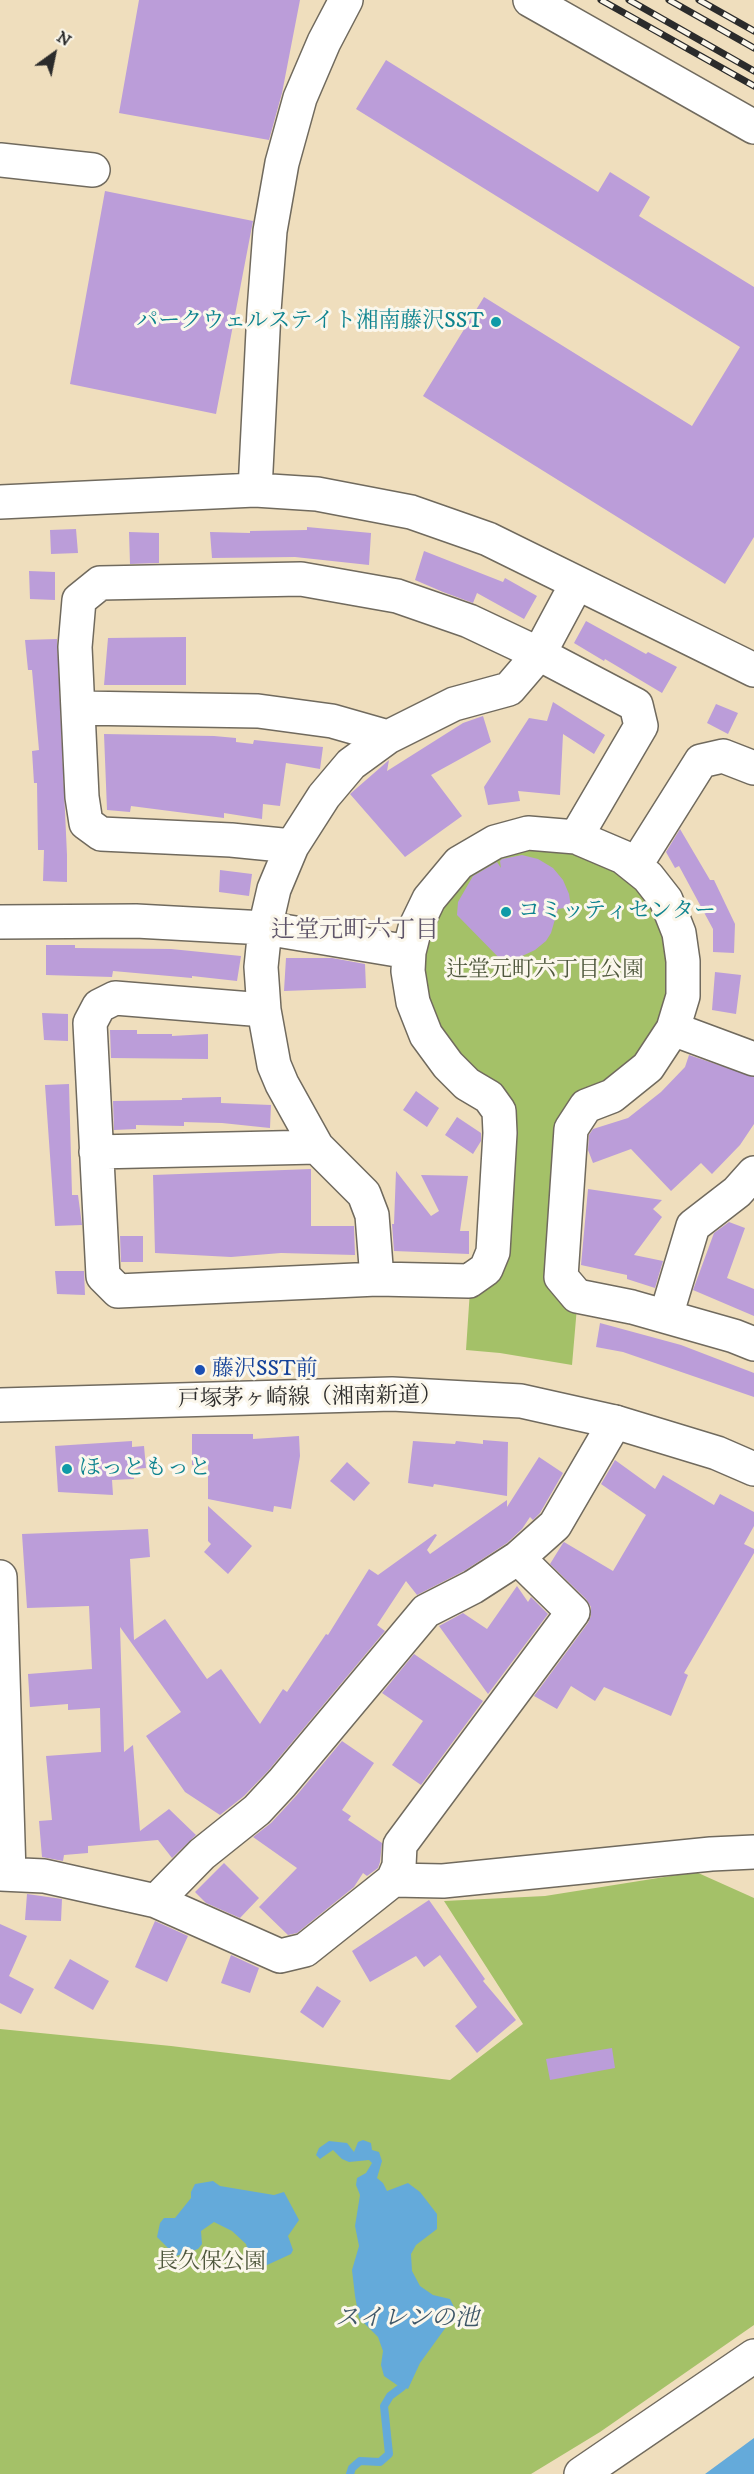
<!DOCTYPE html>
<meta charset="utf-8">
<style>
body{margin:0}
#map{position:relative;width:754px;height:2474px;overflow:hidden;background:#efdebd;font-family:"IM FELL DW Pica",serif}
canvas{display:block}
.north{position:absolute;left:24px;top:24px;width:60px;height:60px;-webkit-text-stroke:4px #fbf7ec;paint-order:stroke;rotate:33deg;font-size:16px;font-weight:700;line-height:24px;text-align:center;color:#2b2b2b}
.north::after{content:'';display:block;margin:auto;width:21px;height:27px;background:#2b2b2b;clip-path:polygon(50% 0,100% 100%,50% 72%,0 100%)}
</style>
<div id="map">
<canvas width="754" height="2474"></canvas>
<div class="north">N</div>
</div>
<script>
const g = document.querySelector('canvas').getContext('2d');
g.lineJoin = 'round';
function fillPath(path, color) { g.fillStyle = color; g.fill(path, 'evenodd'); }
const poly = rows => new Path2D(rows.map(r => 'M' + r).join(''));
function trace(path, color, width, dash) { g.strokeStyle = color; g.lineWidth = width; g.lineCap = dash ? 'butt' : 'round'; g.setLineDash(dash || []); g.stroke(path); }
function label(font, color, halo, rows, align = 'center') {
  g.font = font + ' "IM FELL DW Pica","Noto Serif JP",serif'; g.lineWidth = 6; g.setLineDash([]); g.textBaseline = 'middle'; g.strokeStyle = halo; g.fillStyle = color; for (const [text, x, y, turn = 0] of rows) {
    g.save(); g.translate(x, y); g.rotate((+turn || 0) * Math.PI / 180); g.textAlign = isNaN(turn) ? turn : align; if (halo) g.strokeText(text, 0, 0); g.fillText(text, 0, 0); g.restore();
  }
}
fillPath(poly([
 [529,844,593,853,654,901,671,967,666,1011,642,1052,609,1081,571,1100,563,1110,558,1125,577,1307,572,1365,500,1353,466,1350,470,1290,514,1135,459,1065,425,1011,421,939,471,867],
 [696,1872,754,1898,754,2325,600,2432,531,2474,0,2474,0,2029,171,2046,450,2080,523,2024,444,1901,545,1896]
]), '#a4c168');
fillPath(poly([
 [363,2140,371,2143,372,2150,379,2152,382,2161,377,2178,383,2183,387,2191,408,2183,420,2192,437,2214,437,2229,416,2245,411,2254,412,2271,420,2286,433,2295,450,2299,454,2307,454,2316,420,2363,408,2389,397,2385,384,2376,381,2365,383,2351,378,2337,359,2318,355,2296,352,2270,359,2246,355,2226,360,2195,356,2185,357,2178,366,2173,372,2163,369,2160,349,2162,342,2159,333,2150,320,2159,316,2155,319,2148,329,2141,347,2143,354,2152,358,2142],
 [213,2181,220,2186,274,2195,284,2192,299,2220,288,2236,293,2250,291,2254,265,2266,249,2254,246,2244,232,2231,214,2222,201,2231,202,2244,198,2249,176,2256,157,2237,160,2223,164,2218,175,2218,191,2198,191,2192,195,2184],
 [754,2438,754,2474,705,2474]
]), '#64aada');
trace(poly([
 [350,2474,352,2468,360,2461,380,2462,389,2454,384,2406,390,2396,402,2387]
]), '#64aada', 8);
fillPath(poly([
 [139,0,300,0,282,93,269,140,119,113],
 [386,60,598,192,610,172,650,197,639,216,754,287,754,537,725,584,423,396,484,297,692,426,740,347,356,109],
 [105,191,253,221,216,414,70,384],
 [307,527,371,533,369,565,295,557,212,558,210,532,250,533,250,531,307,530],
 [76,529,78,553,51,554,50,530],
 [129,532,159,533,159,563,130,564],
 [424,551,503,582,505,578,537,596,524,619,477,593,473,603,443,592,415,580],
 [29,571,55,572,55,600,30,599],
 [586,621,646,654,648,652,677,667,662,693,605,659,604,661,574,643],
 [186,637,186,685,104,685,108,638],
 [57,639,67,855,67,882,43,881,44,850,38,850,37,783,34,783,32,751,39,750,32,670,28,670,25,640],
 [553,702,605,735,594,754,563,734,560,795,518,791,520,801,488,805,484,787,529,718,547,721],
 [716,704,738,713,728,734,707,723],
 [483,716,491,742,431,775,462,816,405,857,350,794,389,760,387,771,463,723],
 [104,734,214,736,236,738,236,742,253,744,254,740,323,747,320,769,286,763,280,806,263,804,262,819,224,813,224,818,131,806,130,812,107,810],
 [680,829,710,880,714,880,735,924,734,953,713,952,713,929,679,866,675,868,666,852],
 [522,855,538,859,553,868,563,880,569,894,571,907,558,909,551,933,546,941,535,950,505,964,457,915,458,902,473,876,497,862,501,868,500,861,502,859],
 [220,870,252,874,249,896,219,892],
 [46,945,75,945,75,948,171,949,241,956,237,981,192,976,192,978,113,971,112,977,46,975],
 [286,958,332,958,365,964,366,988,284,991],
 [715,972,741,975,736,1014,712,1010],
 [42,1013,68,1014,68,1041,44,1040],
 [110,1030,137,1030,137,1034,172,1034,172,1036,208,1034,208,1059,111,1058],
 [689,1055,754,1077,754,1124,740,1145,712,1174,701,1163,671,1191,631,1149,593,1163,588,1150,589,1135,593,1129,628,1118,661,1092,685,1067],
 [69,1084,72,1195,78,1195,82,1225,55,1226,45,1085],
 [416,1091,439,1108,427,1127,403,1110],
 [221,1097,221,1103,271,1105,270,1128,222,1123,184,1122,184,1126,136,1125,136,1129,114,1130,113,1101,182,1100,182,1098],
 [457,1117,481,1133,481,1141,473,1154,445,1135],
 [311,1169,311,1226,354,1226,355,1255,281,1253,231,1257,155,1253,153,1175],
 [396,1171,431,1216,439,1211,421,1175,468,1176,460,1231,469,1231,469,1254,394,1251,392,1224,394,1224],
 [588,1189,662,1200,653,1209,662,1217,634,1255,663,1261,655,1288,627,1279,627,1275,581,1265],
 [729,1222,745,1228,727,1278,754,1289,754,1316,693,1290,714,1233],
 [120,1236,143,1236,143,1262,121,1262],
 [55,1271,84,1271,85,1295,57,1294],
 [600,1323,681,1345,754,1373,754,1397,623,1352,596,1347],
 [192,1434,253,1434,253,1439,299,1436,300,1456,291,1509,274,1506,273,1512,208,1499,208,1465,192,1465],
 [483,1440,508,1442,507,1496,434,1484,433,1487,408,1483,413,1441,455,1444,456,1441,483,1444],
 [132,1441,132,1447,144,1446,146,1468,133,1469,134,1479,112,1480,113,1495,58,1492,55,1446],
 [539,1457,563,1473,540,1513,533,1520,530,1517,522,1529,507,1543,464,1571,417,1595,406,1581,377,1625,385,1631,268,1771,244,1796,220,1815,185,1792,146,1736,181,1712,120,1627,124,1752,133,1745,140,1831,169,1809,196,1835,172,1858,158,1840,88,1846,88,1853,64,1855,63,1861,42,1857,39,1821,52,1820,46,1756,101,1752,100,1708,68,1710,68,1704,30,1707,28,1674,92,1669,89,1606,27,1608,22,1534,148,1529,150,1557,130,1559,134,1640,165,1619,207,1679,221,1669,260,1724,283,1689,287,1692,326,1634,328,1635,369,1569,378,1575,435,1534,437,1535,427,1550,430,1554,507,1500,507,1507],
 [615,1460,655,1489,663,1475,714,1505,720,1494,754,1512,754,1526,744,1544,754,1549,754,1553,684,1673,688,1675,671,1716,604,1687,595,1701,571,1686,557,1709,534,1696,588,1623,591,1616,591,1607,586,1599,550,1564,563,1543,564,1542,613,1571,646,1515,601,1484],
 [347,1462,370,1483,354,1501,330,1481],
 [208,1506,252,1546,228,1574,204,1552,211,1544,208,1541],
 [517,1586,528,1602,531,1597,548,1614,488,1694,439,1626,463,1613,487,1629],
 [414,1654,483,1701,421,1785,392,1765,423,1721,382,1693],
 [342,1741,374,1763,342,1810,351,1816,348,1820,382,1843,380,1862,378,1868,367,1876,363,1873,354,1887,297,1933,288,1935,259,1907,297,1868,253,1837,271,1823,296,1796],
 [224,1863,259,1898,240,1918,206,1903,195,1892],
 [27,1894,62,1899,61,1921,25,1920],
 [429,1900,485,1979,483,1981,516,2020,477,2053,455,2026,477,2007,440,1955,424,1967,416,1956,370,1982,352,1951],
 [155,1921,188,1936,167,1982,135,1967],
 [0,1924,27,1936,9,1976,34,1989,21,2014,0,2003],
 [231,1955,259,1968,250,1993,221,1983],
 [70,1959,109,1981,93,2010,54,1988],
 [317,1986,341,2001,323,2028,300,2012],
 [612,2048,615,2068,550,2080,546,2059]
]), '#bb9dd9');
const minor = poly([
 [530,0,754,127],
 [0,160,93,170],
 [255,490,264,311,270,231,282,163,300,98,324,42,346,0],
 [0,502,255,490,317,494,411,512,488,539,754,670],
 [79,708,258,711,332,721,388,737],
 [292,846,231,840,101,834,86,823,82,797,75,647,79,600,100,583,301,579,397,596,469,621,539,654,636,705,641,726,576,837],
 [635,866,701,761,723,756,754,768],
 [0,922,136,921,265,928,409,952],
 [264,1010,115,998,99,1006,90,1023,103,1276,118,1291,377,1279,469,1281,486,1269,493,1252,500,1133,499,1111,489,1097,467,1084,448,1065,426,1035,413,1002,408,971,409,952,415,928,429,899,459,863,495,842,528,833,576,837,623,857,648,877,666,900,679,933,683,961,683,996,673,1029,648,1067,612,1096,586,1106,571,1129,561,1277,577,1296,632,1307,734,1336,754,1344],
 [673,1029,754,1059],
 [96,1152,317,1147],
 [377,1279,372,1215,364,1194,317,1147,282,1084,274,1065,264,1010,261,967,265,928,274,889,292,846,324,796,351,764,388,737,454,704,509,689,539,654,577,583],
 [666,1316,693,1226,737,1192,754,1173],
 [0,1577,9,1874],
 [0,1874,44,1876,156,1901,280,1956,305,1950,393,1880,443,1881,711,1854,754,1852],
 [393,1880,399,1866,400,1845,573,1612,518,1558],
 [156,1901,202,1854,257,1810,282,1783,426,1611,473,1587,518,1558,555,1525,615,1422],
 [581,2474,754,2356]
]);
const major = poly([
 [0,1405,392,1394,521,1401,615,1422,717,1453,754,1469]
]);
trace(minor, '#706a5e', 36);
trace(major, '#706a5e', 36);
trace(minor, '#fff', 33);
trace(major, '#fff', 33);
const rail = poly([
 [601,0,754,86],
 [629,0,754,71],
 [669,0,754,48],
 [699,0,754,31]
]);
trace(rail, '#2b2b2b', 7);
trace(rail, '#fbf7ec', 4.5, [14]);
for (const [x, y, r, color] of [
 [496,322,6,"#0f9aa8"],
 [506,912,6,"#0f9aa8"],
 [200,1370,6,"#1a4fb4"],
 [67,1469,6,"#0f9aa8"]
]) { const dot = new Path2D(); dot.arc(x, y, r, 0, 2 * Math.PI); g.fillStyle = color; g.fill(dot); trace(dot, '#fbf7ec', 2); }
label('22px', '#0d838f', '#fbf7ec', [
 ["パークウェルステイト湘南藤沢SST",484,322,"right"],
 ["コミッティセンター",518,912],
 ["ほっともっと",79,1469]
], 'left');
label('22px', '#4f583d', '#fbf7ec', [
 ["辻堂元町六丁目公園",545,971],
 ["長久保公園",211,2263]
]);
label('22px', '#164399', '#fbf7ec', [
 ["藤沢SST前",212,1370]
], 'left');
label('22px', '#2b2b2b', '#fbf7ec', [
 ["戸塚茅ヶ崎線（湘南新道）",310,1399,-1]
]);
label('24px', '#5d5368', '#fbf7ec', [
 ["辻堂元町六丁目",355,932]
]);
label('italic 24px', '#3f5768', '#fbf7ec', [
 ["スイレンの池",407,2320]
]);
</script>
